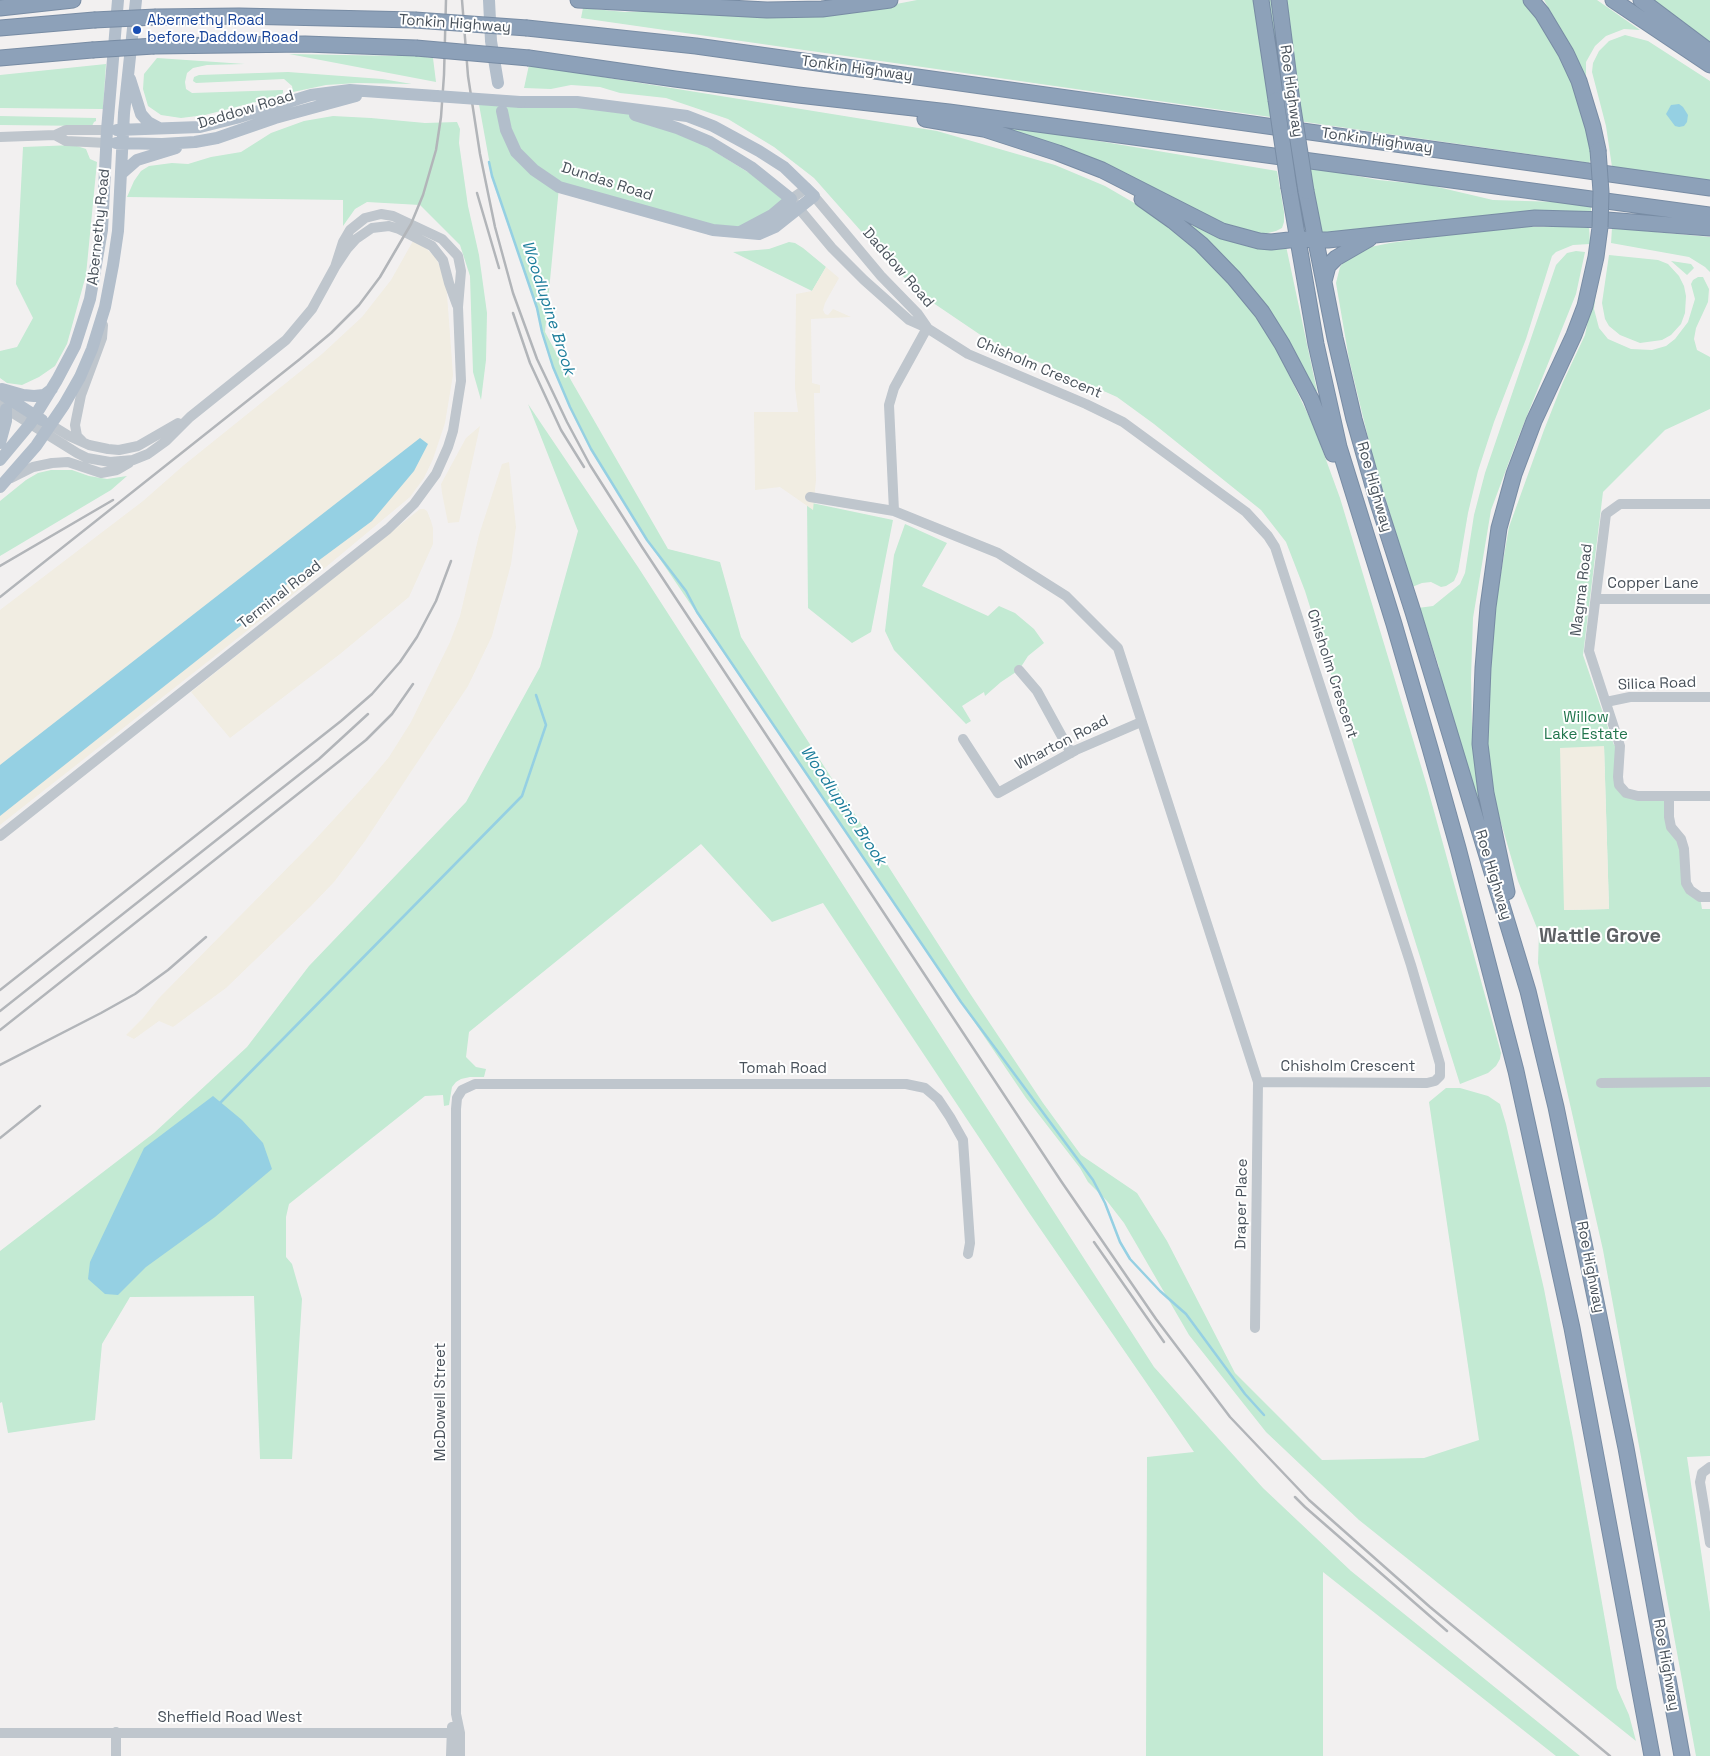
<!DOCTYPE html>
<style>
body{margin:0}
canvas{display:block;background:#f2f0f0}
</style>
<canvas width="1710" height="1756"></canvas>
<script>
const g = document.querySelector('canvas').getContext('2d');
g.lineJoin = 'round';
function fillPath(path, color) { g.fillStyle = color; g.fill(path, 'evenodd'); }
const poly = rows => new Path2D(rows.map(r => 'M' + r).join(''));
function trace(path, color, width, dash) { g.strokeStyle = color; g.lineWidth = width; g.lineCap = dash ? 'butt' : 'round'; g.setLineDash(dash || []); g.stroke(path); }
function label(font, color, halo, rows, align = 'center') {
  g.font = font + ' "Space Grotesk",sans-serif'; g.lineWidth = 4; g.setLineDash([]); g.textBaseline = 'middle'; g.strokeStyle = halo; g.fillStyle = color; for (const [text, x, y, turn = 0] of rows) {
    g.save(); g.translate(x, y); g.rotate((+turn || 0) * Math.PI / 180); g.textAlign = isNaN(turn) ? turn : align; if (halo) g.strokeText(text, 0, 0); g.fillText(text, 0, 0); g.restore();
  }
}
fillPath(poly([
 [917,0,1525,0,1561,54,1580,101,1592,157,1589,163,1584,162,581,18,583,8,625,12,654,11,775,16,855,12],
 [1544,0,1597,0,1640,30,1624,29,1606,36,1595,46,1586,62,1586,77],
 [1653,0,1710,0,1710,42,1670,14],
 [1625,35,1648,41,1710,81,1710,180,1612,167,1606,126,1592,72,1593,63,1599,51,1609,41],
 [416,51,416,56,433,58,436,82,289,54,397,56,397,52],
 [157,58,245,64,207,65,193,68,187,73,185,82,186,89,192,93,283,90,283,93,279,96,205,115,181,118,161,115,148,106,143,89,144,74],
 [106,64,103,109,0,108,0,75],
 [529,65,937,131,1055,165,1105,186,1155,215,1199,251,1250,307,1278,352,1314,427,1340,498,1427,786,1501,1053,1500,1059,1496,1066,1488,1073,1460,1084,1305,591,1286,542,1261,510,1154,424,1117,397,985,338,920,294,876,248,814,178,774,147,728,119,666,98,620,93,600,87,571,85,551,89,524,88],
 [288,72,382,79,412,84,357,83,326,85,293,92,292,86,284,79,196,83,193,81,194,77,199,75],
 [478,99,612,105,677,128,791,199,740,232,559,187,545,332,572,382,668,549,720,562,741,637,969,992,1043,1103,1081,1155,1137,1193,1167,1241,1235,1373,1322,1460,1424,1458,1479,1440,1429,1102,1446,1088,1460,1088,1488,1096,1500,1104,1506,1124,1544,1289,1573,1438,1617,1688,1629,1715,1636,1741,1359,1520,1266,1432,1189,1335,1124,1223,1107,1201,1088,1182,1080,1168,1026,1098,647,540,591,449,570,407,553,367,542,332,537,308,492,176],
 [0,116,96,118,96,121,94,122,92,126,0,125],
 [333,116,371,118,425,123,457,122,460,129,459,143,468,206,479,255,487,313,486,360,481,400,473,372,470,276,460,245,420,205,367,202,355,209,343,226,343,200,127,197,134,181,141,171,149,166,172,163,188,164,211,157,241,152,271,133,304,121],
 [985,122,1277,171,1284,212,1284,222,1282,228,1276,231,1264,234,1255,234,1231,228],
 [74,145,86,149,90,159,97,162,86,275,67,344,55,366,39,377,22,385,7,383,0,378,0,351,17,347,33,318,16,284,23,147],
 [1310,167,1378,180,1429,185,1493,200,1591,203,1591,216,1326,234,1320,232,1318,224],
 [1190,224,1211,234,1286,246,1317,391,1313,392,1306,373,1288,339,1262,300,1240,273],
 [1589,226,1590,244,1573,245,1556,252,1552,256,1526,339,1494,422,1478,471,1468,513,1458,572,1454,581,1446,586,1441,587,1431,582,1422,583,1412,587,1372,454,1349,359,1336,283,1340,267,1347,257,1356,250,1390,243,1470,232,1526,227],
 [1612,228,1710,237,1710,272,1705,267,1689,257,1611,243],
 [789,242,795,243,803,248,826,267,812,291,733,252,769,249],
 [1576,251,1585,252,1576,294,1516,443,1491,510,1473,618,1471,678,1472,726,1478,780,1493,848,1438,676,1439,667,1423,618,1418,608,1433,606,1460,584,1465,573,1474,515,1485,473,1556,265,1567,253],
 [1609,255,1658,260,1668,264,1679,276,1684,286,1686,296,1685,313,1681,324,1671,335,1662,340,1640,343,1620,335,1609,326,1605,319,1602,303],
 [1671,261,1691,264,1694,268,1687,275],
 [1598,272,1594,309,1599,328,1608,339,1631,349,1652,350,1666,346,1675,339,1688,322,1695,299,1691,284,1693,280,1698,277,1703,277,1709,289,1708,302,1696,328,1694,339,1697,350,1710,357,1710,409,1665,430,1603,492,1583,655,1614,745,1620,746,1618,777,1626,793,1669,796,1669,817,1681,839,1686,883,1700,897,1702,909,1710,909,1710,1456,1687,1457,1710,1612,1710,1756,1696,1756,1603,1250,1538,963,1539,933,1518,881,1495,802,1487,753,1493,618,1509,527,1544,430,1563,382,1585,335],
 [1604,746,1609,909,1564,910],
 [528,404,638,567,1154,1367,1263,1488,1351,1571,1580,1756,1556,1756,1323,1572,1323,1756,1146,1756,1147,1457,1194,1452,1030,1214,823,903,772,922,701,844,469,1032,466,1057,476,1067,486,1069,484,1077,470,1077,461,1079,456,1082,452,1087,449,1105,444,1106,443,1095,425,1096,289,1204,286,1217,286,1257,292,1264,302,1299,292,1459,260,1459,254,1296,130,1297,102,1344,95,1420,8,1433,2,1402,0,1403,0,1251,154,1133,247,1047,309,966,466,802,540,667,578,531],
 [51,470,72,470,89,476,107,479,127,476,111,490,0,556,0,501,26,480,38,473],
 [807,502,893,520,871,632,852,643,808,608],
 [905,524,947,543,922,586,988,616,999,606,1015,613,1034,629,1044,643,1028,656,1019,670,1001,682,985,696,984,692,962,706,971,721,966,724,894,650,885,631,894,555]
]), '#c3ead3');
fillPath(poly([
 [413,241,426,248,435,257,441,268,446,281,453,375,445,423,433,459,424,478,410,497,290,597,0,825,0,610,143,501,184,465,322,354,362,317,391,280],
 [826,267,839,278,825,303,823,310,825,314,828,315,833,309,851,317,811,319,812,383,820,385,820,393,814,393,816,480,813,510,780,487,755,490,754,412,798,412,795,388,796,294,812,291],
 [480,426,459,522,448,523,442,493,441,484,466,438],
 [509,462,516,527,511,564,492,636,468,686,365,841,334,882,310,907,226,988,173,1027,159,1021,134,1039,126,1035,143,1018,159,998,312,843,368,782,389,757,411,722,450,642,460,616,479,535,502,464],
 [420,509,424,509,427,511,431,521,433,528,433,544,409,597,340,654,230,738,191,692],
 [1604,746,1609,909,1564,910,1560,748]
]), '#f1ede2');
fillPath(poly([
 [1679,104,1683,107,1688,115,1687,122,1684,126,1679,127,1675,126,1666,114,1671,105],
 [420,438,428,444,414,471,372,521,287,584,262,609,0,816,0,765],
 [213,1096,242,1120,263,1143,272,1169,215,1217,146,1267,118,1295,105,1294,88,1279,90,1262,144,1148]
]), '#95d0e3');
trace(poly([
 [489,162,492,176,537,308,542,332,553,367,570,407,591,449,647,540,686,591,697,612,961,1002,1093,1180,1105,1203,1120,1242,1130,1259,1160,1291,1186,1314,1245,1394,1264,1415],
 [220,1103,522,796,546,725,536,695]
]), '#95d0e3', 2.5);
const highway = poly([
 [578,0,767,10,822,9,890,0],
 [1261,0,1276,100],
 [1279,0,1292,102],
 [1531,0,1542,13,1566,53,1579,81,1593,127,1598,150],
 [1613,0,1710,65],
 [1641,0,1710,52],
 [0,8,73,0],
 [156,17,239,16,415,20],
 [0,28,94,20],
 [527,28,696,46,1710,188],
 [154,46,305,44,416,48],
 [0,58,92,50],
 [529,58,675,79,798,95,949,112,1710,215],
 [925,119,984,129,1058,153,1102,170,1222,231,1259,241,1271,242,1298,239,1328,240,1535,218,1607,220,1710,228],
 [1289,188,1316,344,1339,447,1394,624,1430,748,1458,848,1516,1071,1572,1328,1652,1756],
 [1306,191,1335,338,1354,419,1377,500,1413,612,1528,991,1556,1107,1626,1448,1682,1756],
 [1142,199,1173,221,1201,244,1234,278,1262,312,1282,344,1311,399,1333,454],
 [1324,281,1328,266,1336,258,1369,239],
 [1507,892,1486,793,1480,744,1483,668,1488,607,1499,528,1514,474,1534,421,1574,335,1585,306,1596,257,1600,227]
]);
trace(highway, '#788ca4', 17);
trace(poly([
 [55,135,66,141,107,143],
 [0,137,55,135,66,130,107,130],
 [807,188,791,199,832,248,864,280,909,320,927,328,968,354,1086,404,1123,422,1246,512,1268,536,1275,547,1411,965,1440,1064,1440,1076,1435,1081,1427,1083,1258,1082,1118,648,1066,596,998,553,894,511,889,405,894,388,927,328],
 [814,196,881,276,918,314,927,327],
 [0,405,77,453,87,458,110,462,133,460,148,454,166,441,190,417,286,340,312,309,335,267,347,249,356,239,372,228,389,226,399,229,432,246,443,260,449,283,457,305],
 [51,425,69,436,89,445,108,449,119,450,138,446,178,423],
 [82,441,77,436,75,425,81,395,102,338,103,325],
 [11,478,33,467,52,463,68,462,101,473,117,470,129,463],
 [810,497,894,511],
 [1710,504,1620,504,1606,514,1589,651,1620,746,1618,777,1619,785,1626,793,1638,796,1710,796],
 [1596,599,1710,599],
 [1019,670,1037,691,1071,753],
 [1606,702,1630,697,1710,697],
 [963,739,998,793,1076,750,1141,722],
 [1669,796,1669,817,1671,827,1681,839,1684,849,1686,883,1690,890,1700,897,1710,897],
 [0,836,388,529,414,504,436,474,448,447,453,431,461,381,458,307,461,271,458,256,442,239,393,216,381,214,365,218,350,230,343,242,335,267],
 [1601,1083,1710,1082],
 [1255,1328,1258,1082],
 [1710,1467,1702,1473,1700,1482,1710,1543],
 [116,1732,116,1756],
 [0,1733,460,1733],
 [451,1756,452,1727],
 [460,1756,460,1733,456,1714,456,1109,457,1098,462,1090,475,1084,906,1084,925,1088,938,1099,950,1117,963,1140,970,1243,968,1254]
]), '#bfc6cd', 10);
trace(poly([
 [489,0,491,41,498,83],
 [130,79,141,114,148,122,159,128],
 [502,111,506,130,516,152,534,170,559,187,713,230,759,234,775,227,814,196,784,167,759,151,713,126,687,116,577,102,520,102],
 [635,115,677,128,710,142,751,167,791,199,772,215,740,232],
 [117,130,200,127,236,118,311,95,350,90,436,96],
 [116,143,162,144,195,142,217,138,275,118,356,96],
 [121,174,137,160,176,148],
 [2,389,23,395,34,396,44,395,52,389],
 [0,393,42,420],
 [0,443,6,421,6,409],
 [0,460,30,424,57,380,75,346,90,299,102,230,107,130,118,0],
 [0,487,36,446,64,405,80,377,92,349,105,307,113,265,118,231,124,113,136,0]
]), '#b2becb', 12);
trace(highway, '#8da1b9', 15);
trace(poly([
 [462,0,468,76,480,154,495,227,513,293,537,359,567,422,590,465,642,547,1061,1181,1156,1319,1230,1417,1309,1500,1430,1607,1610,1756],
 [477,193,499,268],
 [513,313,530,363,561,430,584,467],
 [0,566,113,500],
 [0,597,300,359,331,333,359,305,380,277,411,224,423,195,436,150,441,117,444,75,446,0],
 [0,990,341,721,372,694,400,662,417,637,436,601,451,561],
 [0,1011,319,759,368,714],
 [0,1030,366,740,392,714,413,684],
 [0,1065,101,1013,135,994,168,970,206,937],
 [0,1138,40,1106],
 [1094,1242,1164,1342],
 [1295,1497,1305,1507,1447,1631]
]), '#b2b5b9', 2.5);
const highwayBridge = poly([
 [94,20,156,17],
 [415,20,527,28],
 [416,48,529,58],
 [92,50,154,46],
 [1276,100,1289,188],
 [1292,102,1306,191],
 [1598,150,1601,192,1600,227]
]);
trace(highwayBridge, '#788ca4', 17, []);
trace(poly([
 [436,96,520,102]
]), '#b2becb', 12);
trace(highwayBridge, '#8da1b9', 15);
for (const [x, y, r, color] of [
 [137,30,5,"#1a4fb4"]
]) { const dot = new Path2D(); dot.arc(x, y, r, 0, 2 * Math.PI); g.fillStyle = color; g.fill(dot); trace(dot, '#fff', 2); }
label('15px', '#164399', '#fff', [
 ["Abernethy Road",147,21],
 ["before Daddow Road",147,38]
], 'left');
label('15px', '#49525b', '#fff', [
 ["Tonkin Highway",455,24,4],
 ["Tonkin Highway",857,69,8],
 ["Roe Highway",1291,91,82],
 ["Daddow Road",246,110,-17],
 ["Tonkin Highway",1377,141,8],
 ["Dundas Road",607,182,18],
 ["Abernethy Road",99,227,-84],
 ["Daddow Road",898,268,49],
 ["Chisholm Crescent",1039,368,23],
 ["Roe Highway",1374,487,74],
 ["Copper Lane",1653,584],
 ["Magma Road",1582,590,-83],
 ["Terminal Road",280,595,-38],
 ["Chisholm Crescent",1332,674,72],
 ["Silica Road",1657,684,-2],
 ["Wharton Road",1062,743,-27],
 ["Roe Highway",1493,875,73],
 ["Chisholm Crescent",1348,1067],
 ["Tomah Road",783,1069],
 ["Draper Place",1242,1204,-89],
 ["Roe Highway",1590,1267,79],
 ["McDowell Street",441,1402,-90],
 ["Roe Highway",1666,1665,80],
 ["Sheffield Road West",230,1718]
]);
label('15px', '#21754d', '#fff', [
 ["Willow",1586,718],
 ["Lake Estate",1586,735]
]);
label('italic 16px', '#1c7d9b', '#fff', [
 ["Woodlupine Brook",548,308,72],
 ["Woodlupine Brook",843,806,56]
]);
label('bold 20px', '#5d6064', '#fff', [
 ["Wattle Grove",1600,937]
]);
</script>
